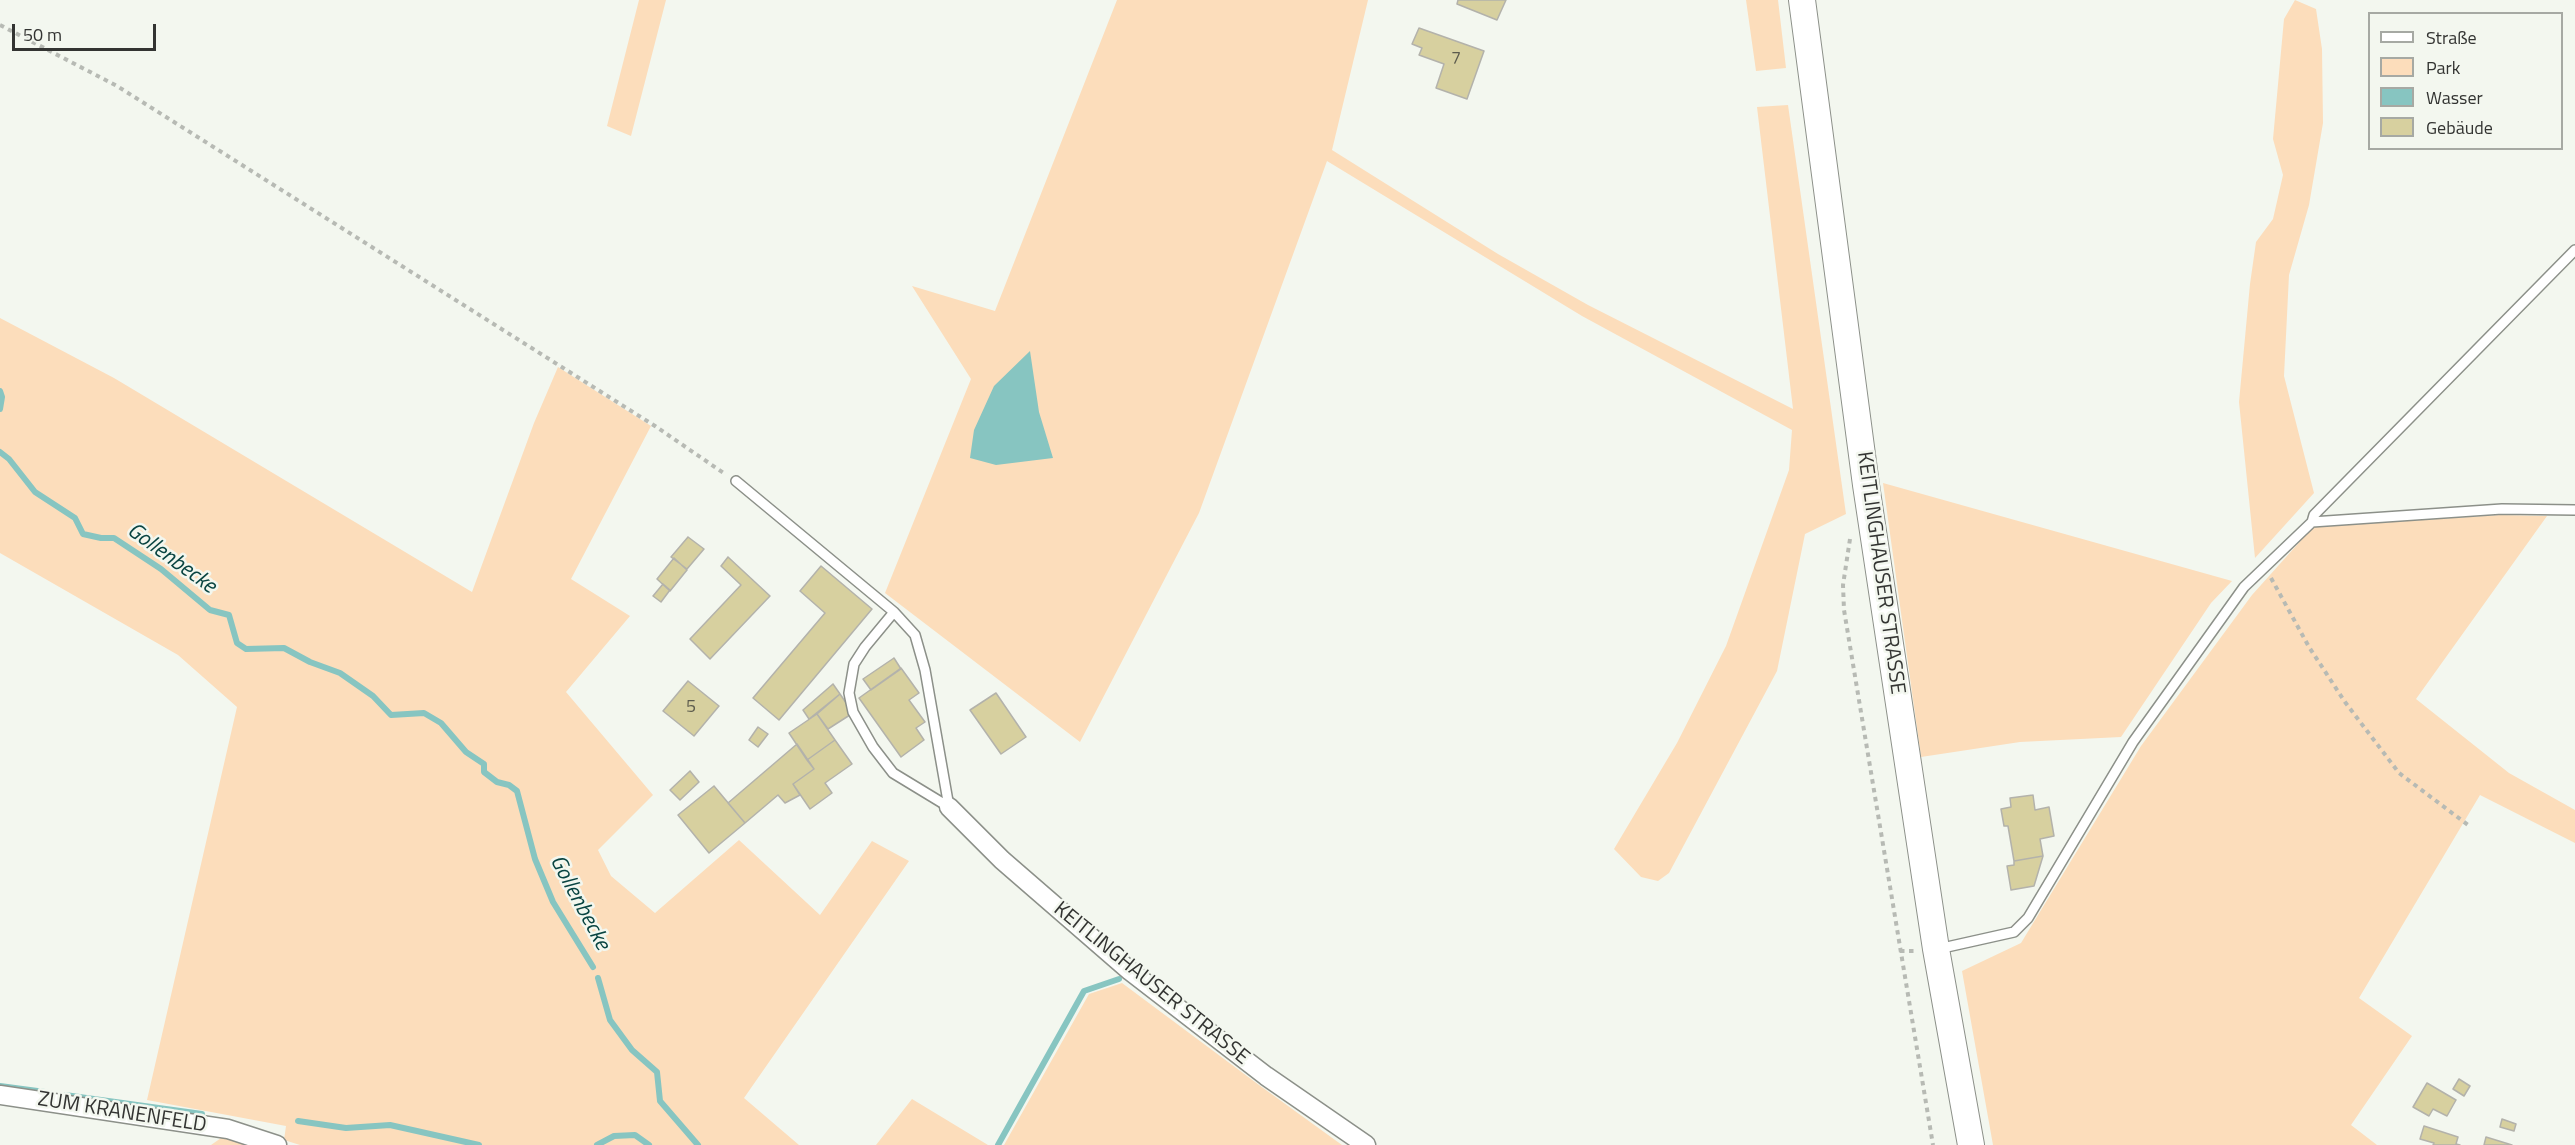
<!DOCTYPE html>
<meta charset="utf-8">
<style>
body{margin:0}
#map{position:relative;width:2575px;height:1145px;overflow:hidden;background:#f3f7ef;font-family:"Titillium Web",sans-serif}
canvas{display:block}
.legend{position:absolute;left:2368px;top:12px;width:195px;height:138px;box-sizing:border-box;background:#f3f7ef;border:2px solid #a6a9a3;margin:0;padding:8px 10px;list-style:none;font-size:18px;color:#333432}
.legend li{display:flex;align-items:center;gap:12px;height:30px}
.legend b{width:30px;border:2px solid #a6a9a3}
.scale{position:absolute;left:12px;top:24px;width:144px;height:27px;box-sizing:border-box;border:3px solid #333432;border-top:0;padding-left:8px;font-size:18px;line-height:21px;white-space:nowrap;color:#333432;-webkit-text-stroke:4px #f3f7ef;paint-order:stroke}
</style>
<div id="map">
<canvas width="2575" height="1145"></canvas>
<ul class="legend">
<li><b style="height:8px;background:#fff"></b>Straße</li>
<li><b style="height:16px;background:#fcddbb"></b>Park</li>
<li><b style="height:16px;background:#87c5c1"></b>Wasser</li>
<li><b style="height:16px;background:#d7d09f"></b>Gebäude</li>
</ul>
<div class="scale">50 m</div>
</div>
<script>
const g = document.querySelector('canvas').getContext('2d');
g.lineJoin = 'round';
function fillPath(path, color) { g.fillStyle = color; g.fill(path, 'evenodd'); }
const poly = rows => new Path2D(rows.map(r => 'M' + r).join(''));
function trace(path, color, width, dash) { g.strokeStyle = color; g.lineWidth = width; g.lineCap = dash ? 'butt' : 'round'; g.setLineDash(dash || []); g.stroke(path); }
function label(font, color, halo, rows, align = 'center') {
  g.font = font + ' "Titillium Web",sans-serif'; g.lineWidth = 5; g.setLineDash([]); g.textBaseline = 'middle'; g.strokeStyle = halo; g.fillStyle = color; for (const [text, x, y, turn = 0] of rows) {
    g.save(); g.translate(x, y); g.rotate((+turn || 0) * Math.PI / 180); g.textAlign = isNaN(turn) ? turn : align; if (halo) g.strokeText(text, 0, 0); g.fillText(text, 0, 0); g.restore();
  }
}
fillPath(poly([
 [639,0,666,0,631,136,607,126],
 [1117,0,1368,0,1332,150,1498,254,1588,305,1793,409,1757,107,1788,105,1846,514,1805,534,1777,671,1669,873,1658,881,1641,877,1614,849,1677,743,1726,646,1789,470,1792,430,1582,316,1327,161,1199,513,1080,742,885,593,971,379,912,286,995,311],
 [1746,0,1778,0,1786,68,1756,71],
 [2295,0,2316,9,2322,49,2323,123,2309,205,2289,275,2284,376,2314,493,2255,558,2239,402,2250,284,2256,242,2273,219,2283,175,2273,139,2284,19],
 [0,318,114,378,472,592,534,423,558,367,651,426,571,579,630,616,566,692,653,795,598,850,611,876,655,913,739,840,820,915,872,841,909,861,744,1098,799,1145,300,1145,284,1140,286,1126,147,1100,237,707,178,655,0,553],
 [1883,483,2232,581,2211,603,2121,737,2020,742,1921,757],
 [2500,515,2547,516,2416,699,2509,773,2575,810,2575,843,2480,795,2359,998,2412,1036,2351,1125,2377,1145,1993,1145,1962,971,2021,943,2141,746,2252,595,2313,527],
 [1122,983,1259,1085,1342,1145,1004,1145,1089,994],
 [912,1099,988,1145,876,1145],
 [224,1136,254,1145,211,1145]
]), '#fcddbb');
fillPath(poly([
 [1030,351,1039,412,1053,458,996,465,970,458,974,430,994,386]
]), '#87c5c1');
trace(poly([
 [0,391,2,397,0,409],
 [0,452,9,459,35,492,75,518,83,534,101,538,114,538,161,569,210,610,229,615,237,643,246,649,284,648,310,662,340,673,373,696,391,715,424,713,441,723,466,752,484,764,484,772,497,782,509,785,517,791,535,859,553,902,593,967],
 [598,978,610,1020,632,1050,657,1072,660,1101,698,1145],
 [0,1086,45,1092],
 [65,1095,202,1114],
 [298,1121,346,1128,390,1125,479,1145],
 [597,1145,614,1136,635,1135,649,1145],
 [998,1145,1084,991,1119,979]
]), '#87c5c1', 6);
const building = poly([
 [1458,0,1506,0,1497,20,1457,4,1458,0],
 [1419,28,1484,51,1467,99,1436,88,1444,64,1419,55,1422,48,1412,44,1419,28],
 [688,537,704,549,687,569,671,557,688,537],
 [728,557,770,596,710,659,690,639,741,585,721,566,728,557],
 [674,558,687,570,670,591,657,579,674,558],
 [821,566,872,609,779,720,753,698,825,613,800,591,821,566],
 [663,584,670,590,661,602,653,596,663,584],
 [894,658,901,669,871,690,863,679,894,658],
 [901,668,919,693,909,700,925,722,916,728,924,740,901,757,859,698,901,668],
 [688,681,719,706,694,736,663,711,688,681],
 [833,684,840,694,809,719,803,710,833,684],
 [996,693,1026,737,1001,754,970,710,996,693],
 [840,694,853,713,828,729,817,714,840,694],
 [817,714,835,740,807,760,789,733,817,714],
 [758,727,768,734,758,747,749,740,758,727],
 [835,740,852,764,825,783,832,793,810,809,793,784,814,769,807,760,835,740],
 [797,744,814,769,793,784,800,795,785,803,778,795,745,823,728,803,797,744],
 [690,771,699,782,680,800,670,790,690,771],
 [714,786,745,823,709,853,678,815,714,786],
 [2033,795,2035,810,2049,807,2054,836,2040,839,2043,856,2014,861,2008,826,2004,826,2001,809,2011,807,2010,798,2033,795],
 [2043,856,2034,886,2011,890,2007,866,2014,865,2014,861,2043,856],
 [2459,1079,2470,1086,2464,1096,2453,1089,2459,1079],
 [2427,1083,2456,1100,2447,1116,2433,1109,2429,1116,2413,1107,2427,1083],
 [2502,1119,2516,1124,2514,1131,2500,1127,2502,1119],
 [2424,1126,2458,1137,2456,1144,2460,1145,2433,1145,2434,1143,2420,1139,2424,1126],
 [2486,1137,2512,1145,2484,1145,2486,1137]
]);
fillPath(building, '#d7d09f');
trace(building, '#b3b2ab', 1.5);
const lane = poly([
 [736,481,894,612,915,635,925,670,949,807],
 [2312,522,2314,515,2575,250],
 [894,612,865,647,854,664,849,693,853,712,873,747,893,773,949,807],
 [1938,949,2014,932,2028,918,2133,742,2244,587,2312,522,2502,509,2575,510]
]);
const street = poly([
 [949,807,1002,860,1130,971,1266,1076,1366,1145],
 [0,1095,228,1129,277,1145]
]);
const secondary = poly([
 [1802,0,1866,485,1936,949,1971,1145]
]);
trace(lane, '#8c9089', 12);
trace(street, '#8c9089', 21);
trace(secondary, '#8c9089', 28);
trace(poly([
 [0,25,117,86,655,426,725,474],
 [1850,539,1843,585,1844,610,1933,1145],
 [2271,578,2309,647,2345,702,2399,773,2468,825],
 [1900,951,1914,951]
]), '#b7bab4', 4, [4.5, 4.5]);
trace(lane, '#fff', 9);
trace(street, '#fff', 18);
trace(secondary, '#fff', 26);
label('18px', '#5c5b4d', null, [
 ["7",1456,60],
 ["5",691,708]
]);
label('21px', '#333432', '#f3f7ef', [
 ["KEITLINGHAUSER STRASSE",1880,573,82],
 ["KEITLINGHAUSER STRASSE",1151,984,39],
 ["ZUM KRANENFELD",122,1113,9]
]);
label('italic 22px', '#094441', '#f3f7ef', [
 ["Gollenbecke",171,559,36],
 ["Gollenbecke",579,903,62]
]);
</script>
